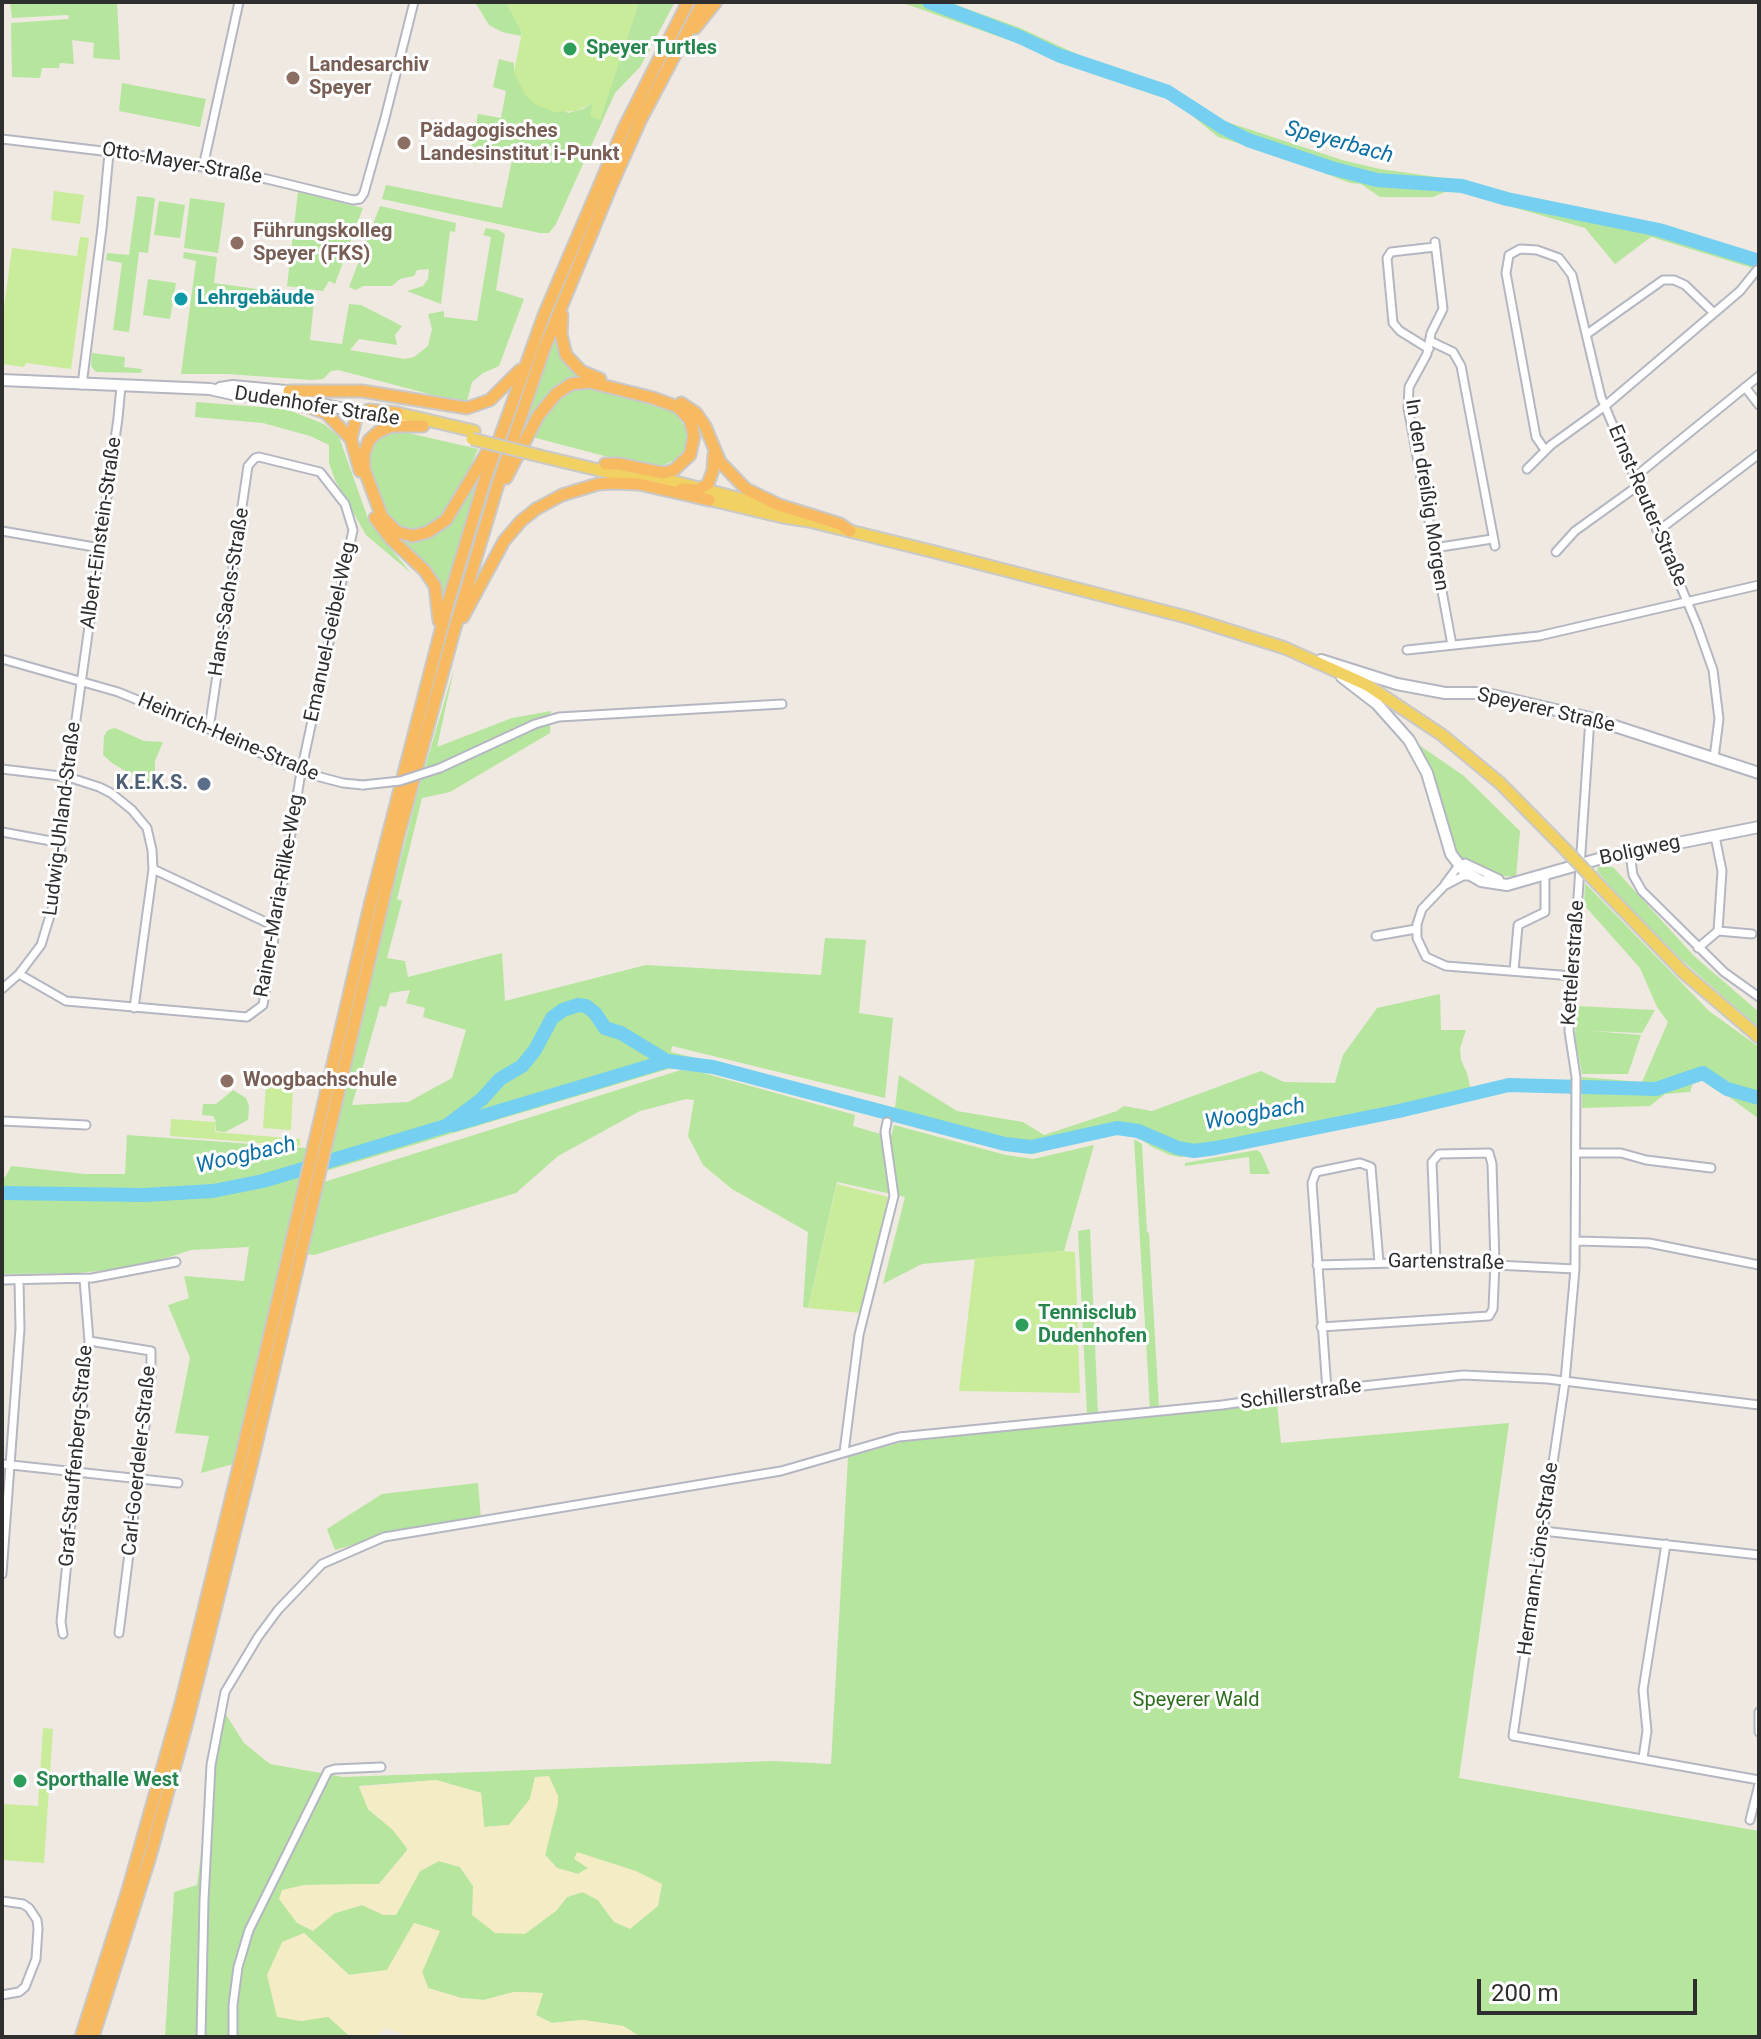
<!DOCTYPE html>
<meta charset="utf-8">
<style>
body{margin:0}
#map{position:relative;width:1761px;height:2039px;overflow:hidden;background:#efe9e1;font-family:Roboto,sans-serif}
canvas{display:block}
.frame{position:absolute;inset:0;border:4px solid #2e2e2e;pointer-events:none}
.scale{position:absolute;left:1477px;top:1979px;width:220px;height:36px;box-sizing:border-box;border:4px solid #2e2e2e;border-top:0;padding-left:10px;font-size:24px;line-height:28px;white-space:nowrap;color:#2e2e2e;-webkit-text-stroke:6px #fff;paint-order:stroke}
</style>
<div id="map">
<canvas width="1761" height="2039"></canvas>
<div class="frame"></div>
<div class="scale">200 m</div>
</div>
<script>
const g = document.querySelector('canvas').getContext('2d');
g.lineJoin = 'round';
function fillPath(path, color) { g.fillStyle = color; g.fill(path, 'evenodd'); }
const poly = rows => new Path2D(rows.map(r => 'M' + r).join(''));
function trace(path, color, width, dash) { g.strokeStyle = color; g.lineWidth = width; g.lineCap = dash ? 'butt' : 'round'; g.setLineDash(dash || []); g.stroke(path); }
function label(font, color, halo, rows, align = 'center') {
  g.font = font + ' Roboto,sans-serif'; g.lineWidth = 6; g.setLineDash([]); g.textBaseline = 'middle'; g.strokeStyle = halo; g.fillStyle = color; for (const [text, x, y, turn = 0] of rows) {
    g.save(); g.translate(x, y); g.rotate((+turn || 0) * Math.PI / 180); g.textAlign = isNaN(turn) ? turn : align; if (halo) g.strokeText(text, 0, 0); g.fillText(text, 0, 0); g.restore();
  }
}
fillPath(poly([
 [10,2,117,2,120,60,93,58,94,43,72,40,74,64,60,63,59,68,42,68,40,78,12,77,11,23,69,19,68,15,12,18],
 [475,2,506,2,522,32,521,36,502,32,489,25],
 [639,2,675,2,640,67,615,93,556,224,549,233,540,233,382,199,386,185,502,208,512,160,471,151,478,114,501,118,506,91,493,87,499,59,514,63,514,72,568,113,583,109,594,102,600,119],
 [900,2,948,2,1018,27,1092,61,1174,89,1221,120,1342,160,1380,169,1458,180,1569,208,1648,224,1759,259,1759,270,1651,237,1615,264,1585,228,1460,192,1445,192,1433,197,1380,197,1361,184,1350,183,1280,156,1218,137,1168,96],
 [122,83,206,99,200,127,119,111],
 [298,192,363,208,335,284,329,281,323,291,287,286],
 [137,196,155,198,148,253,139,252,129,332,113,330,122,263,106,260,107,253,129,255],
 [190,198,225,203,218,253,184,248],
 [159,201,185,205,180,238,154,235],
 [380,206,456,223,455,232,450,231,441,304,407,291,423,286,428,279,429,269,417,270,414,276,400,279,392,286,363,286,356,290,349,287],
 [486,228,498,230,505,234,496,290,524,299,499,366,483,373,472,382,467,401,452,400,338,370,331,371,323,379,311,380,227,374,181,374,196,261,183,258,184,252,217,257,214,283,278,292,278,298,314,301,310,340,342,344,349,304,361,305,402,326,395,335,397,345,359,339,350,350,405,359,414,357,428,346,432,329,428,314,444,311,444,317,477,321,491,237,483,235],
 [148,279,176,283,170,319,143,315],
 [557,331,557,343,563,361,582,377,569,379,558,385,540,405,524,432,521,432],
 [92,353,125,357,124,367,142,369,141,373,96,372,91,366],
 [589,389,632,399,675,413,687,430,686,449,675,460,659,467,639,465,532,437,541,419,560,396,570,390],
 [196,402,286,409,324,424,339,437,370,524,411,573,366,535,335,480,329,463,329,445,310,436,263,423,195,417],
 [404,432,478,449,450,511,435,523,420,531,399,529,388,521,368,469,370,447,374,442,392,433],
 [477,479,479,480,443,598,437,581,395,536,404,540,417,540,453,518],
 [454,669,437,747,512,718,551,711,550,733,450,792,422,798,397,899,402,901,387,958,405,961,408,977,502,953,505,1001,646,965,821,975,825,938,866,940,859,1013,893,1018,885,1098,672,1046,671,1052,895,1108,899,1075,957,1111,1023,1122,1044,1135,1117,1111,1124,1106,1152,1111,1261,1071,1284,1082,1335,1083,1343,1055,1377,1008,1440,994,1441,1030,1466,1030,1460,1048,1461,1060,1467,1073,1473,1099,1208,1155,1180,1157,1170,1155,1152,1147,1134,1134,1117,1130,1100,1133,1034,1154,1004,1150,685,1064,326,1171,376,957,418,791],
 [410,990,406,1003,425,1008,423,1017,466,1030,452,1078,408,1102,352,1105,380,1006,386,1007,390,993],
 [115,728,144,741,163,742,155,761,155,779,150,782,142,781,112,763,103,755,104,736,108,730],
 [1419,745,1464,776,1520,831,1516,877,1491,875,1467,859,1458,861,1433,775],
 [1598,867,1613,867,1694,956,1759,1012,1759,1028,1683,961,1631,910,1597,871],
 [1585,883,1709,1011,1759,1047,1759,1119,1725,1094,1712,1080,1694,1080,1690,1092,1665,1094,1650,1106,1582,1108,1582,1077,1642,1082,1668,1022,1657,1007,1640,968,1584,905],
 [1576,1006,1655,1010,1642,1033,1591,1031,1641,1035,1628,1074,1582,1074,1575,1038],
 [681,1070,700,1072,855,1115,853,1126,891,1137,894,1125,1006,1155,1033,1159,1094,1145,1064,1251,922,1264,883,1284,905,1197,837,1182,808,1308,803,1307,808,1232,732,1189,703,1165,688,1136,694,1100,686,1099,640,1111,558,1156,516,1193,314,1255,307,1254,324,1182],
 [233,1090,246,1098,249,1106,248,1120,225,1132,216,1131,216,1122,213,1116,202,1115,203,1104,216,1104],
 [127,1135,307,1148,233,1464,201,1473,209,1436,175,1433,190,1358,168,1305,189,1298,184,1276,244,1281,249,1247,191,1250,139,1267,78,1273,2,1274,2,1179,6,1176,11,1166,85,1174,125,1174],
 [1134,1139,1142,1144,1147,1232,1149,1233,1159,1408,1150,1409],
 [1257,1150,1261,1153,1270,1174,1250,1174,1249,1157,1185,1166,1185,1163],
 [1090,1229,1098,1414,1087,1414,1078,1231],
 [1277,1403,1281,1443,1509,1423,1459,1778,1759,1831,1759,2037,641,2037,623,2026,583,2020,552,2023,536,2015,543,1993,514,1992,484,2000,461,1998,428,1988,422,1972,439,1931,414,1923,387,1970,349,1975,304,1933,301,2021,328,2016,351,2037,165,2037,174,1892,197,1885,211,1776,225,1713,244,1743,270,1764,343,1777,773,1761,831,1764,848,1457,902,1442],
 [535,1777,558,1796,545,1855,557,1868,578,1874,588,1868,614,1922,598,1900,583,1892,567,1897,556,1911,473,1915,473,1886,460,1867,439,1861,420,1871,396,1915,384,1915,362,1905,335,1913,304,1885,379,1884,408,1849,393,1830,368,1809,359,1786,436,1780,481,1793,484,1827,509,1825,530,1799],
 [478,1483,481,1519,386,1535,335,1550,327,1529,382,1494]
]), '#b6e59e');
fillPath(poly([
 [549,1776,558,1796,558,1804,545,1855,557,1868,578,1874,588,1868,574,1859,577,1852,636,1871,662,1884,658,1906,630,1929,614,1922,598,1900,582,1892,567,1897,556,1911,525,1934,495,1933,472,1915,473,1886,460,1867,439,1861,420,1871,396,1915,384,1915,362,1905,335,1913,313,1931,297,1923,279,1899,282,1890,304,1885,379,1884,408,1850,393,1830,368,1809,359,1787,436,1780,481,1793,484,1827,509,1825,530,1799,535,1777],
 [414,1923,440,1931,422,1972,428,1988,461,1998,484,2000,514,1992,543,1993,536,2015,552,2023,583,2020,623,2026,641,2037,410,2037,386,2028,375,2037,351,2037,328,2017,301,2021,277,2017,267,1975,282,1942,304,1933,349,1975,387,1970]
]), '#f3ecc5');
fillPath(poly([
 [506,2,639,2,600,120,590,116,593,103,576,111,555,112,536,105,525,95,514,72,522,32],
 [54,191,84,195,80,224,51,220],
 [80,237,89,238,71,369,26,363,24,367,2,364,2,322,12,248,77,256],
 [266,1084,293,1086,291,1130,263,1128],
 [171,1119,216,1122,215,1132,300,1139,300,1146,170,1136],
 [837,1184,888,1197,861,1313,808,1308],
 [1064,1251,1075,1252,1080,1393,959,1391,975,1258],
 [43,1728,53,1729,44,1863,2,1860,2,1804,38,1806]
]), '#c9ec9a');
trace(poly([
 [1751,1096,1759,1093],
 [106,1194,110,1190]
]), '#75cff0', 2);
trace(poly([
 [929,2,1020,37,1058,55,1168,92,1222,127,1248,140,1331,168,1377,180,1462,186,1507,199,1659,230,1759,261],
 [453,1125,667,1061],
 [2,1193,144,1195,213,1191,263,1181,446,1126,482,1099,500,1079,522,1066,535,1050,552,1018,563,1010,578,1005,586,1006,595,1013,605,1028,621,1033,667,1061,713,1067,1005,1144,1031,1147,1117,1128,1138,1131,1178,1148,1194,1151,1216,1148,1399,1111,1509,1085,1656,1089,1703,1073,1727,1089,1759,1098]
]), '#75cff0', 14);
const minor = poly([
 [2,139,144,156,267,179,353,200,360,199,364,193,385,118,414,2],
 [203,167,239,2],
 [1435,242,1443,309,1431,333,1427,354,1409,387,1408,408,1452,645],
 [1587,334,1663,280,1674,280,1685,285,1714,313],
 [1430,341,1453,352,1461,366,1495,546],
 [1429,349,1400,331,1393,323,1387,258,1391,252,1435,247],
 [82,385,102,228,109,153],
 [1745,387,1759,405],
 [1545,450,1536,437,1506,273,1509,255,1520,249,1537,250,1559,258,1572,275,1601,397,1697,625,1713,670,1719,719,1714,758],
 [1527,469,1551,445,1605,406,1740,291,1757,270],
 [1636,476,1759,376],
 [2,531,100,548],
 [1658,531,1759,454],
 [1434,548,1492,539],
 [1556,552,1575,531,1639,485],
 [1407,650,1539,636,1759,585],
 [2,659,118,692,209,729,301,772,343,783,363,785],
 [1590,718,1569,1031,1576,1077,1575,1269,1565,1381,1513,1736,1759,1780],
 [440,768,535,724,559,717,782,704],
 [2,769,68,777,99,787,111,793,132,810,147,828,152,850,153,869,134,1008],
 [2,832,62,843],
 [1630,854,1633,875,1642,891,1724,972,1759,997],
 [153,869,276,927],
 [1471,876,1463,876,1444,886,1422,909,1417,924,1417,938,1426,957,1446,966,1573,976],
 [1445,884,1457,868,1465,863,1499,879],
 [1718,931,1752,934],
 [1376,936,1416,929],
 [1698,948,1718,931,1722,871,1715,836],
 [1514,971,1518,925,1545,912,1545,874],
 [19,974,66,1001,247,1017,263,1005,301,772,353,530,345,504,320,472,259,457,255,458,248,466,209,729],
 [2,989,19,974,41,945,56,896,68,777,118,418,121,386],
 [2,1121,86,1125],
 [1577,1153,1621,1153,1646,1160,1711,1168],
 [1577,1241,1649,1243,1759,1265],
 [1317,1265,1436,1262,1575,1269],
 [2,1280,92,1278,176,1262],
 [1321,1327,1489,1316,1493,1309,1495,1263,1492,1164,1489,1153,1439,1154,1432,1162,1436,1262],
 [89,1341,151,1351,151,1378,119,1633],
 [1327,1390,1312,1183,1316,1172,1360,1163,1371,1167,1379,1262],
 [844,1452,859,1335,894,1196,885,1132,887,1122],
 [2,1464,178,1483],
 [1543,1531,1759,1555],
 [2,1574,20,1329,19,1280],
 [63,1634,61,1622,89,1341,84,1279],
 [1759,1712,1759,1732],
 [1643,1758,1647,1731,1643,1690,1666,1544],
 [1750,1820,1759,1784],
 [2,1901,23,1904,29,1908,37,1920,38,1929,36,1959,25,1987,19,1992,2,1995],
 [201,2037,204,1900,211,1765,225,1692,258,1637,278,1610,322,1564,384,1537,781,1471,899,1437,1222,1405,1327,1390,1463,1375,1548,1379,1759,1405],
 [233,2037,233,2005,238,1967,249,1930,328,1771,335,1769,381,1767]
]);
const secondary = poly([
 [2,380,210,389,232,394,316,403,410,423],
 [220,388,233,386,296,392],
 [1321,660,1397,684,1445,693,1476,693,1496,696,1590,718,1759,773],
 [1342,677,1377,704,1409,740,1427,773,1451,854,1464,871,1481,881,1507,885,1602,858,1759,827]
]);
const primary = poly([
 [397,413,474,431],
 [540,456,645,481],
 [645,474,783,510],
 [703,498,783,517,809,521,931,551,1190,618,1285,648,1367,685,1442,735,1500,783,1562,846],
 [1597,883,1683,972,1759,1037]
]);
const trunk = poly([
 [695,28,716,2],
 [562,315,561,334,566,355,581,371,600,379],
 [289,391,362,391,467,408,490,400,520,370],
 [286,399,326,413,351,439],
 [681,403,696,413,705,426,720,462,746,489,779,505,840,524,850,531],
 [423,426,392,426,378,432,369,440,364,454,364,469,382,517,397,532,413,536,428,532,446,520,492,444],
 [360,471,351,439,356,418,369,410,397,413],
 [506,478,538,416,556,394,571,384,589,382,653,398,678,407,690,420,694,436,690,455,674,470,663,473,619,464,605,464],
 [682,489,698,490,708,484,713,470,714,454],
 [375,518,390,538,425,571,435,586,439,621],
 [463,617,504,541,521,521,536,509,562,495,598,484,612,483,639,484,709,500],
 [81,2037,128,1890,182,1699,241,1458,370,905,448,603,485,479,544,315,624,128,688,2],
 [93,2037,149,1860,186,1726,252,1462,398,837,454,631,498,484,544,349,612,184,641,119,703,2]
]);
trace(minor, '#b4b7c1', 11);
trace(secondary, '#b4b7c1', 14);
trace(primary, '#c9c9c9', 15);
trace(trunk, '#c9c9c9', 15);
trace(minor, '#fff', 7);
trace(secondary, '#fff', 10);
trace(primary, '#f2d163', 11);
trace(trunk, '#f8ba60', 11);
const minorBridge = poly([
 [363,785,400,781,440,768]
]);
const primaryBridge = poly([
 [472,439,540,456],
 [1562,846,1597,883]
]);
trace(minorBridge, '#b4b7c1', 11, []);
trace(primaryBridge, '#c9c9c9', 15, []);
trace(minorBridge, '#fff', 7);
trace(primaryBridge, '#f2d163', 11);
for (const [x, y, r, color] of [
 [570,49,8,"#2e9e5b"],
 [293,78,8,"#8d6e63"],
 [404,143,8,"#8d6e63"],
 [237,243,8,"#8d6e63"],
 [181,299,8,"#0f9aa8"],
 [204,784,8,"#5c6f8a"],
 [227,1081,8,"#8d6e63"],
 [1022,1325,8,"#2e9e5b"],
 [20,1781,8,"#2e9e5b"]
]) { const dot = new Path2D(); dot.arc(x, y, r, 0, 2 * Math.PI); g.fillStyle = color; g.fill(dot); trace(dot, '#fff', 3); }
label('bold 20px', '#27864d', '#fff', [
 ["Speyer Turtles",586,49],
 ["Tennisclub",1038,1314],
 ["Dudenhofen",1038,1337],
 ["Sporthalle West",36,1781]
], 'left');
label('bold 20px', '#785e54', '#fff', [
 ["Landesarchiv",309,66],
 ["Speyer",309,89],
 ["Pädagogisches",420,132],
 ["Landesinstitut i-Punkt",420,155],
 ["Führungskolleg",253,232],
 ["Speyer (FKS)",253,255],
 ["Woogbachschule",243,1081]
], 'left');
label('20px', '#2e2e2e', '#fff', [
 ["Otto-Mayer-Straße",182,164,10],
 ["Dudenhofer Straße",317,407,9],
 ["In den dreißig Morgen",1426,495,81],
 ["Ernst-Reuter-Straße",1647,506,67],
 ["Albert-Einstein-Straße",102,533,-82],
 ["Hans-Sachs-Straße",230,592,-81],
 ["Emanuel-Geibel-Weg",331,632,-78],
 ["Speyerer Straße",1546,711,13],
 ["Heinrich-Heine-Straße",228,738,23],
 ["Ludwig-Uhland-Straße",63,819,-83],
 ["Boligweg",1640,851,-12],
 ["Rainer-Maria-Rilke-Weg",280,896,-80],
 ["Kettelerstraße",1574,963,-86],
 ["Gartenstraße",1446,1263,1],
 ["Schillerstraße",1301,1395,-8],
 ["Graf-Stauffenberg-Straße",77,1456,-85],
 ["Carl-Goerdeler-Straße",140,1461,-84],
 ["Hermann-Löns-Straße",1539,1559,-82]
]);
label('bold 20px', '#0d838f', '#fff', [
 ["Lehrgebäude",197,299]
], 'left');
label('bold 20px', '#4e5e75', '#fff', [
 ["K.E.K.S.",188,784]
], 'right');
label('20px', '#2c6e1b', '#fff', [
 ["Speyerer Wald",1196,1701]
]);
label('italic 22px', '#0d6fa3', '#fff', [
 ["Speyerbach",1339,143,15],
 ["Woogbach",1255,1115,-10],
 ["Woogbach",246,1156,-13]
]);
</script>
